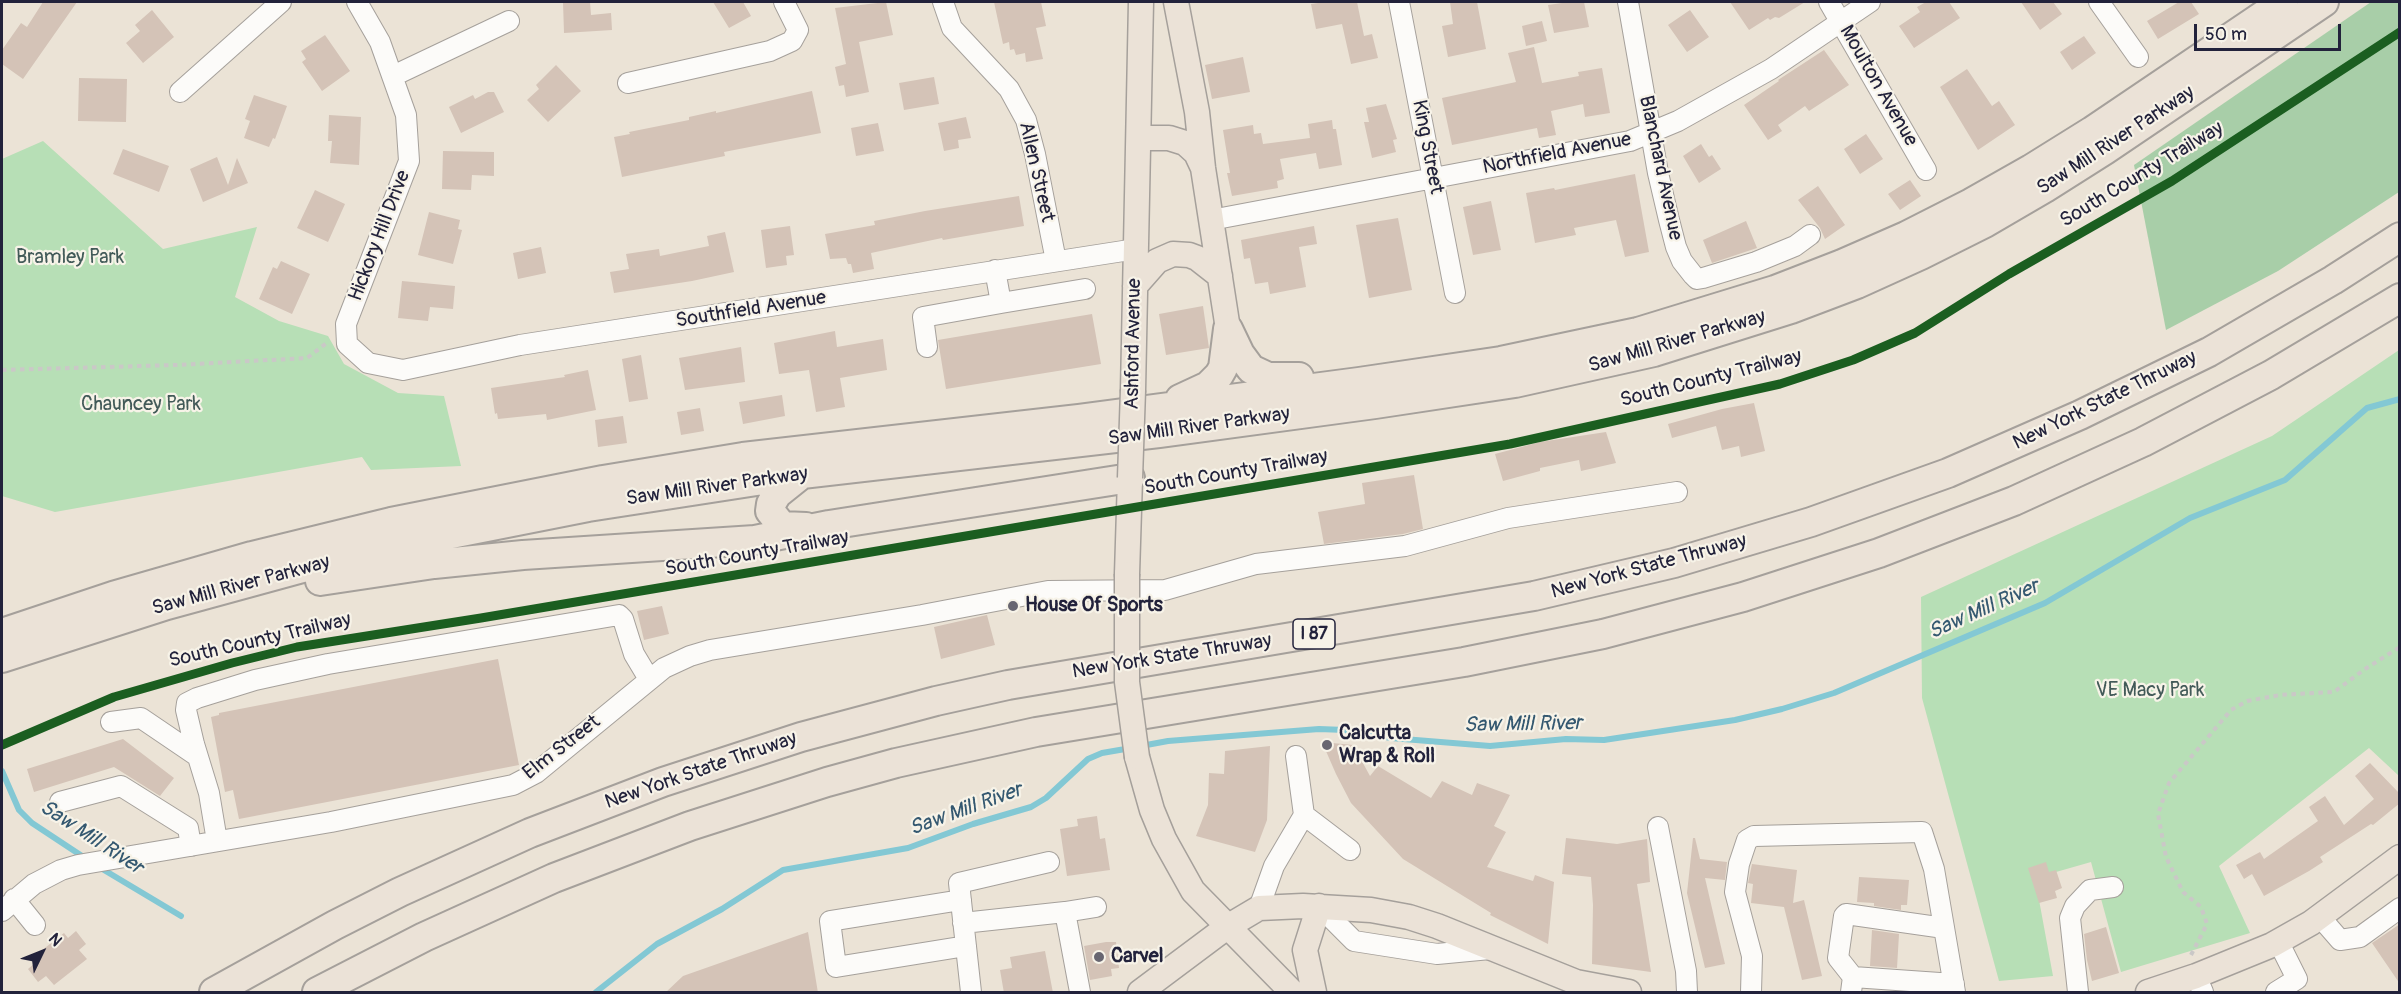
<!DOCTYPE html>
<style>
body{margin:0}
#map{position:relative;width:2401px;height:994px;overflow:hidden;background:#ebe3d6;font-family:Pangolin,sans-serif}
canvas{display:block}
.frame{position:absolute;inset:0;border:3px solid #22223b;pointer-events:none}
.north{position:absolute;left:12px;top:922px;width:60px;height:60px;-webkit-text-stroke:4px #f7f3e8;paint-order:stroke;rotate:47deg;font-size:16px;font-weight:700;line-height:24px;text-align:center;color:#22223b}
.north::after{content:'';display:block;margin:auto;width:21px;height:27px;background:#22223b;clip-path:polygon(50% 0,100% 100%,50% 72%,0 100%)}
.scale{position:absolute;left:2194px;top:24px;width:147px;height:27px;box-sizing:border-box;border:3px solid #22223b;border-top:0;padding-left:8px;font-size:18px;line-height:21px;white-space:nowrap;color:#22223b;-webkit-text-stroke:4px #f7f3e8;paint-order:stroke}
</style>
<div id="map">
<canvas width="2401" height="994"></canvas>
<div class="frame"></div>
<div class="north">N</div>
<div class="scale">50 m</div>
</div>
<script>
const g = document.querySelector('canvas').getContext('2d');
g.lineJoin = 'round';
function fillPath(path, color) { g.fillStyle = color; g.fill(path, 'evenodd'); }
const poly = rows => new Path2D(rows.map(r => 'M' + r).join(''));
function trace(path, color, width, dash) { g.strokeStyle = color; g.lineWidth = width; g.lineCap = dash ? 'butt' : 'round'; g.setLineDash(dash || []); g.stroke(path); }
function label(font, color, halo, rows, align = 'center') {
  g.font = font + ' Pangolin,sans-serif'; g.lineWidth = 4.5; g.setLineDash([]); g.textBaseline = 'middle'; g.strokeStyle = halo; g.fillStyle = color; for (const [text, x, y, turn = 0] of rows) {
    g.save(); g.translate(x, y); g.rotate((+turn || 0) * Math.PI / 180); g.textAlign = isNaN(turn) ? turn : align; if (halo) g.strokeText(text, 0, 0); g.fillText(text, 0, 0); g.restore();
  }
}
fillPath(poly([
 [43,141,163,249,257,227,235,297,279,321,328,336,344,364,398,393,444,396,461,466,371,470,362,457,55,512,2,496,2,159],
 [2399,350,2399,776,2369,748,2219,866,2250,933,2121,972,2091,862,2035,878,2053,976,1999,981,1922,698,1921,597,2272,436]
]), '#b7dfb6');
fillPath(poly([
 [2371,2,2399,2,2399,192,2278,271,2166,330,2134,165]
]), '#a8cea8');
trace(poly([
 [1141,746,1168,741,1319,729,1345,730,1391,738,1490,746,1566,739,1604,740,1735,720,1782,709,1834,693,2045,603,2190,518,2285,480,2367,408,2400,399],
 [2,771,19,810,32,823,85,858],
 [99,867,181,916],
 [596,992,657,944,722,909,783,870,908,848,973,824,1031,807,1046,798,1088,759,1102,753,1131,748]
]), '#83c8d4', 6);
fillPath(poly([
 [43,2,77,2,23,79,2,64,2,50,21,23,27,27],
 [563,2,590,2,591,15,611,13,612,30,564,33],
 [713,2,743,2,751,16,729,28],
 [886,2,893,35,859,42,869,92,846,97,844,85,839,86,835,67,846,64,835,8],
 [994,2,1041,2,1046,26,1036,28,1043,59,1026,62,1025,53,1016,55,1014,49,1010,50,1009,42,1003,44],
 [1325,2,1357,2,1364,36,1372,34,1378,58,1351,64,1342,24,1316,29,1311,4],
 [1450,2,1477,2,1486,49,1448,57,1442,26,1453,24],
 [1569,2,1584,2,1589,27,1554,33,1548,5],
 [1730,2,1805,2,1779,18,1775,17,1770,20,1768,18,1749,30],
 [1926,2,1949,2,1960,18,1914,48,1899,26,1920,12,1917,7],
 [2021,2,2053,2,2062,14,2040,30],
 [2179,2,2191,2,2199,14,2158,39,2147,21],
 [152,10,174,37,143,63,126,43,140,31,135,25],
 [1690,10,1709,37,1687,52,1668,25],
 [1542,21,1547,41,1526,46,1522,26],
 [325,35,350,71,322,91,302,62,306,59,301,51],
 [2084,36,2096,53,2072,70,2060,52],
 [1534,47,1542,83,1579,76,1578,72,1602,68,1610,113,1585,117,1583,104,1551,111,1556,135,1539,138,1537,128,1452,145,1442,98,1516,82,1508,53],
 [1824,50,1849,85,1809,111,1805,106,1778,125,1782,131,1768,140,1744,105,1779,81,1778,80],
 [1243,57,1250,92,1212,99,1205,65],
 [556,65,581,91,548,122,527,100,539,89,536,85],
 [1967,69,1992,106,1999,101,2015,125,1978,150,1940,87],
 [934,77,939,104,904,110,899,83],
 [79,78,127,79,126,122,78,121],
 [812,91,821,133,724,152,725,156,622,177,614,137,630,134,629,132,689,120,689,117,716,111,716,113],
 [488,92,494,92,504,112,461,133,449,107,473,95,475,99],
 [254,95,287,106,275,139,273,138,269,147,244,138,250,121,245,119],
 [1386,104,1397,139,1393,140,1396,152,1372,158,1364,122,1369,122,1366,108],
 [329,115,361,117,359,165,330,163,332,141,328,141],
 [966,117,971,138,958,140,959,148,944,151,938,123],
 [1332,120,1333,129,1336,129,1342,165,1319,169,1316,153,1280,159,1284,179,1277,181,1278,188,1232,196,1227,173,1230,173,1223,130,1253,125,1254,134,1261,133,1263,144,1310,138,1308,124],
 [878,123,884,151,856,156,851,128],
 [1866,134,1883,159,1860,174,1844,149],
 [1701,144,1709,157,1712,155,1721,169,1699,183,1683,156],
 [123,149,169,166,159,192,113,174],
 [443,151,494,152,494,176,472,175,471,190,442,189],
 [217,157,228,185,237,158,248,183,203,202,190,169],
 [1635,174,1649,252,1625,257,1616,220,1574,228,1576,235,1535,243,1526,193,1554,188,1555,190],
 [1910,180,1921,196,1900,210,1888,194],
 [1818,186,1845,225,1825,239,1820,228,1798,200],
 [315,190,345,204,328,242,297,228],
 [1019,196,1024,226,943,240,942,238,871,253,874,269,853,273,851,264,848,264,846,258,830,259,825,234,875,225,874,221,925,211],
 [1491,201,1501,250,1473,255,1463,207],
 [429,212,460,220,458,229,462,230,453,264,418,255],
 [1398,218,1412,290,1369,298,1356,225],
 [1746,221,1757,248,1712,263,1703,240],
 [790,226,794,255,786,256,787,265,766,268,761,230],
 [1314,226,1317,244,1299,247,1306,287,1270,294,1268,282,1255,284,1250,258,1244,259,1241,240],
 [725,232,734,272,692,281,614,293,610,272,629,269,626,254,659,249,660,256,709,246,707,236],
 [541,247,546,273,518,279,513,253],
 [281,261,310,274,292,314,259,299,273,267,277,269],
 [402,281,455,286,453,309,430,307,428,321,398,318],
 [1203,306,1209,348,1166,355,1159,314],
 [1092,314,1101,364,946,389,938,340],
 [835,331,837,347,883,339,887,370,840,378,845,407,816,412,809,370,779,374,774,343],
 [741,347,745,382,685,390,679,358],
 [641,355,648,399,629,402,622,359],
 [588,370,596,410,547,420,546,414,498,419,497,413,495,414,491,388,565,377,564,375],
 [782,395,785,416,743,424,739,402],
 [1754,403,1765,451,1741,457,1739,446,1722,450,1716,426,1672,438,1668,424,1722,409],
 [700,408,704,431,681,435,677,412],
 [623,416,627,443,598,447,595,420],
 [1606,432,1616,463,1581,471,1579,460,1540,468,1540,471,1503,481,1495,454,1540,442],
 [1414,475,1423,529,1403,534,1324,544,1318,512,1365,504,1362,483],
 [662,606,669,634,644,640,637,611],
 [987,615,995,645,941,659,934,627],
 [498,659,519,765,239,819,233,790,225,792,211,717,219,715,219,713],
 [123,739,174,778,160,796,114,767,34,792,27,769],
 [1322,742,1353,745,1370,776,1378,766,1431,798,1442,781,1472,795,1477,783,1510,795,1494,826,1506,832,1487,867,1533,881,1535,875,1554,882,1548,944,1490,915,1491,913,1403,859,1351,803,1336,774],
 [1270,746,1267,820,1255,852,1196,836,1208,805,1209,773,1224,774,1225,751],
 [2370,763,2400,794,2400,803,2373,825,2371,824,2320,857,2323,862,2309,871,2264,896,2252,874,2244,879,2236,865,2260,852,2264,859,2318,821,2309,807,2325,796,2344,825,2374,799,2355,776],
 [1097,816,1100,839,1105,838,1110,870,1067,876,1060,829,1078,826,1077,819],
 [1566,838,1617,844,1647,839,1650,882,1637,884,1651,972,1592,964,1593,905,1591,877,1562,874],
 [1693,838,1695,838,1700,859,1727,862,1725,880,1705,878,1725,964,1705,968,1687,893],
 [2046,862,2049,872,2056,870,2062,888,2055,891,2057,898,2039,903,2028,868],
 [1752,864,1797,870,1793,903,1804,900,1822,976,1802,980,1784,907,1751,903,1753,884,1748,883],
 [1859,877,1909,880,1907,905,1901,905,1901,910,1874,906,1874,903,1857,902],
 [2400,924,2400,984,2372,943],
 [2106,927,2119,973,2092,981,2087,960,2084,934],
 [1872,930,1899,934,1897,968,1870,966],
 [76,931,86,944,79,950,87,959,54,985,46,976,38,982,28,969,35,963,32,958,64,933,68,938],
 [808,932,818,993,665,993,683,976],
 [1106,942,1116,942,1119,968,1111,969,1112,976,1090,980,1084,946],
 [1045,951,1053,993,1004,993,1000,970,1012,968,1010,957]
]), '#d4c3b7');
const minor = poly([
 [357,2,380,42,406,115,409,161,346,324,347,344,368,363,403,370,520,345,1136,249],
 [943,2,952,28,1009,89,1026,120,1035,154,1056,261],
 [1399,2,1455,293],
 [1628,2,1658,173,1669,220,1676,247,1682,261,1693,275,1697,279,1703,278,1756,262,1795,246,1810,235],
 [1829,2,1926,170],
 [2099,2,2138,57],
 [393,76,509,21],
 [628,83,770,51,792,41,798,30,784,2],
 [180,92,281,2],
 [1211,220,1630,141,1678,121,1771,69,1870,2],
 [995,270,1001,303,1085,289],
 [927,347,923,317,1001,303],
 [111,722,141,718,197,756],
 [1296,756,1304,815,1350,850],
 [60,802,121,786,188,828,191,846],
 [1658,827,1686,971,1687,992],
 [217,841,209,793,194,744,186,710,187,703,197,698,255,680,328,664,619,615,623,619,634,654,649,679],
 [14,899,35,925],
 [961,900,830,921,836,967,966,946],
 [1319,906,1354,941,1437,954,1490,949],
 [1259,908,1274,866,1304,815],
 [2,911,34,884,61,870,78,865,331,822,513,785,536,773,664,668,690,656,710,650,922,615,1048,591,1165,590,1256,564,1405,546,1508,518,1677,492],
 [1065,912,1096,907],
 [2320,917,2340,940,2360,937,2400,908],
 [963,923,1065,912,1080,992],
 [2196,976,2203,992],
 [1853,977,1838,958,1844,916,1846,914,1944,928],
 [971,992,959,883,1049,862],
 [1751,992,1752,956,1735,892,1739,864,1747,840,1754,836,1922,832,1934,869,1955,992],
 [1851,992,1853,977,1954,984],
 [2078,992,2070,918,2075,906,2090,890,2113,887],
 [2276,992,2297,979,2278,941]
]);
const major = poly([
 [1176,2,1197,112,1203,168,1228,329],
 [1139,138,1169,138,1185,143,1196,153,1203,168],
 [1135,286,1157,261,1173,254,1189,255,1197,258,1220,276],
 [1133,390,1141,2],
 [1127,574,1130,478],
 [1137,757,1152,810,1164,839,1193,891,1292,992],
 [1140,992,1227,927,1259,908,1303,906,1371,910,1409,917,1437,926,1576,982,1629,992],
 [1314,992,1305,950,1319,906],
 [2148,992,2196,976,2272,945,2311,923,2400,857]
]);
const highway = poly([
 [1228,329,1240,354,1251,369,1268,377,1299,377],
 [1180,399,1208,386,1219,375,1223,368,1228,329],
 [802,474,777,494,771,504,770,511,782,526,806,527],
 [320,581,434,564,523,555,755,540,829,525,1130,478],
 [2,633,113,596,252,556,391,522,603,480,743,457,1079,419,1359,382,1501,361,1638,332,1775,290,1842,264,1906,236,1971,203,2031,169,2092,131,2283,2],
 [2,658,167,605,306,567,446,535,588,507,802,474,1159,433,1375,404,1515,383,1654,352,1791,309,1857,284,1921,255,1985,223,2045,188,2105,150,2324,2],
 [214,992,335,925,400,892,530,833,663,782,801,737,936,701,1008,685,1534,596,1674,563,1811,522,1948,473,2080,415,2209,352,2333,280,2400,237],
 [317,992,424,937,554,878,690,826,827,782,896,763,1036,732,1464,662,1603,634,1743,597,1879,553,2014,501,2143,442,2271,375,2400,298]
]);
trace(minor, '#a5a09b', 22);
trace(major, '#a5a09b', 27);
trace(highway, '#a5a09b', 32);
trace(poly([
 [2,370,176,365,307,358,328,342],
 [2191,955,2207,924,2201,907,2183,892,2166,857,2158,814,2169,783,2231,710,2247,701,2280,695,2334,692,2365,669,2400,647]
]), '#cac8c7', 4, [4.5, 4.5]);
trace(minor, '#fcfbf9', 20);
trace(major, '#ebe2d7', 24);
trace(highway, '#ebe2d7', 28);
const majorBridge = poly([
 [1130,478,1133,390],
 [1127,574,1127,682,1137,757]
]);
trace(majorBridge, '#a5a09b', 27, []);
trace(majorBridge, '#ebe2d7', 24);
trace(poly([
 [2,745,114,697,232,663,297,647,481,618,1510,444,1780,384,1853,360,1915,333,2009,274,2172,181,2400,32]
]), '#1b5e20', 9);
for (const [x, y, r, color] of [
 [1013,606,6,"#686671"],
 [1327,745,6,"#686671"],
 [1099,957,6,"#686671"]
]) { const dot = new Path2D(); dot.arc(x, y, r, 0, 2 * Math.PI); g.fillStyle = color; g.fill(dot); trace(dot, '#f7f3e8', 2); }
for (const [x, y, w] of [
 [1314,634,42]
]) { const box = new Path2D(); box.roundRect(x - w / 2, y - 15, w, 30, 4.5); g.fillStyle = '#f7f3e8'; g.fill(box); trace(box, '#22223b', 1.5); }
label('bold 18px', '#22223b', null, [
 ["I 87",1314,634]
]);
label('20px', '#22223b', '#f7f3e8', [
 ["Moulton Avenue",1878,86,60],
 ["Saw Mill River Parkway",2116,141,-33],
 ["King Street",1427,147,79],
 ["Northfield Avenue",1557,154,-11],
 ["Blanchard Avenue",1660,168,78],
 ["Allen Street",1036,172,77],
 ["South County Trailway",2142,175,-31],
 ["Hickory Hill Drive",380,236,-69],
 ["Southfield Avenue",751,310,-9],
 ["Saw Mill River Parkway",1677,342,-16],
 ["Ashford Avenue",1134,344,-89],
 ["South County Trailway",1711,379,-14],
 ["New York State Thruway",2105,401,-26],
 ["Saw Mill River Parkway",1199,427,-8],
 ["South County Trailway",1236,473,-10],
 ["Saw Mill River Parkway",717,487,-8],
 ["South County Trailway",757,554,-10],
 ["New York State Thruway",1649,567,-15],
 ["Saw Mill River Parkway",241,586,-15],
 ["South County Trailway",260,641,-13],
 ["New York State Thruway",1172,657,-9],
 ["Elm Street",562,748,-38],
 ["New York State Thruway",701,771,-19]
]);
label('20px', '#425a58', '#f7f3e8', [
 ["Bramley Park",70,258],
 ["Chauncey Park",141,405],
 ["VE Macy Park",2150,691]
]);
label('bold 20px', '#22223b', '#f7f3e8', [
 ["House Of Sports",1025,606],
 ["Calcutta",1339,734],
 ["Wrap & Roll",1339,757],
 ["Carvel",1111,957]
], 'left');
label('italic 21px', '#345870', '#f7f3e8', [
 ["Saw Mill River",1984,610,-24],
 ["Saw Mill River",1523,725,-1],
 ["Saw Mill River",966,810,-20],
 ["Saw Mill River",91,838,33]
]);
</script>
